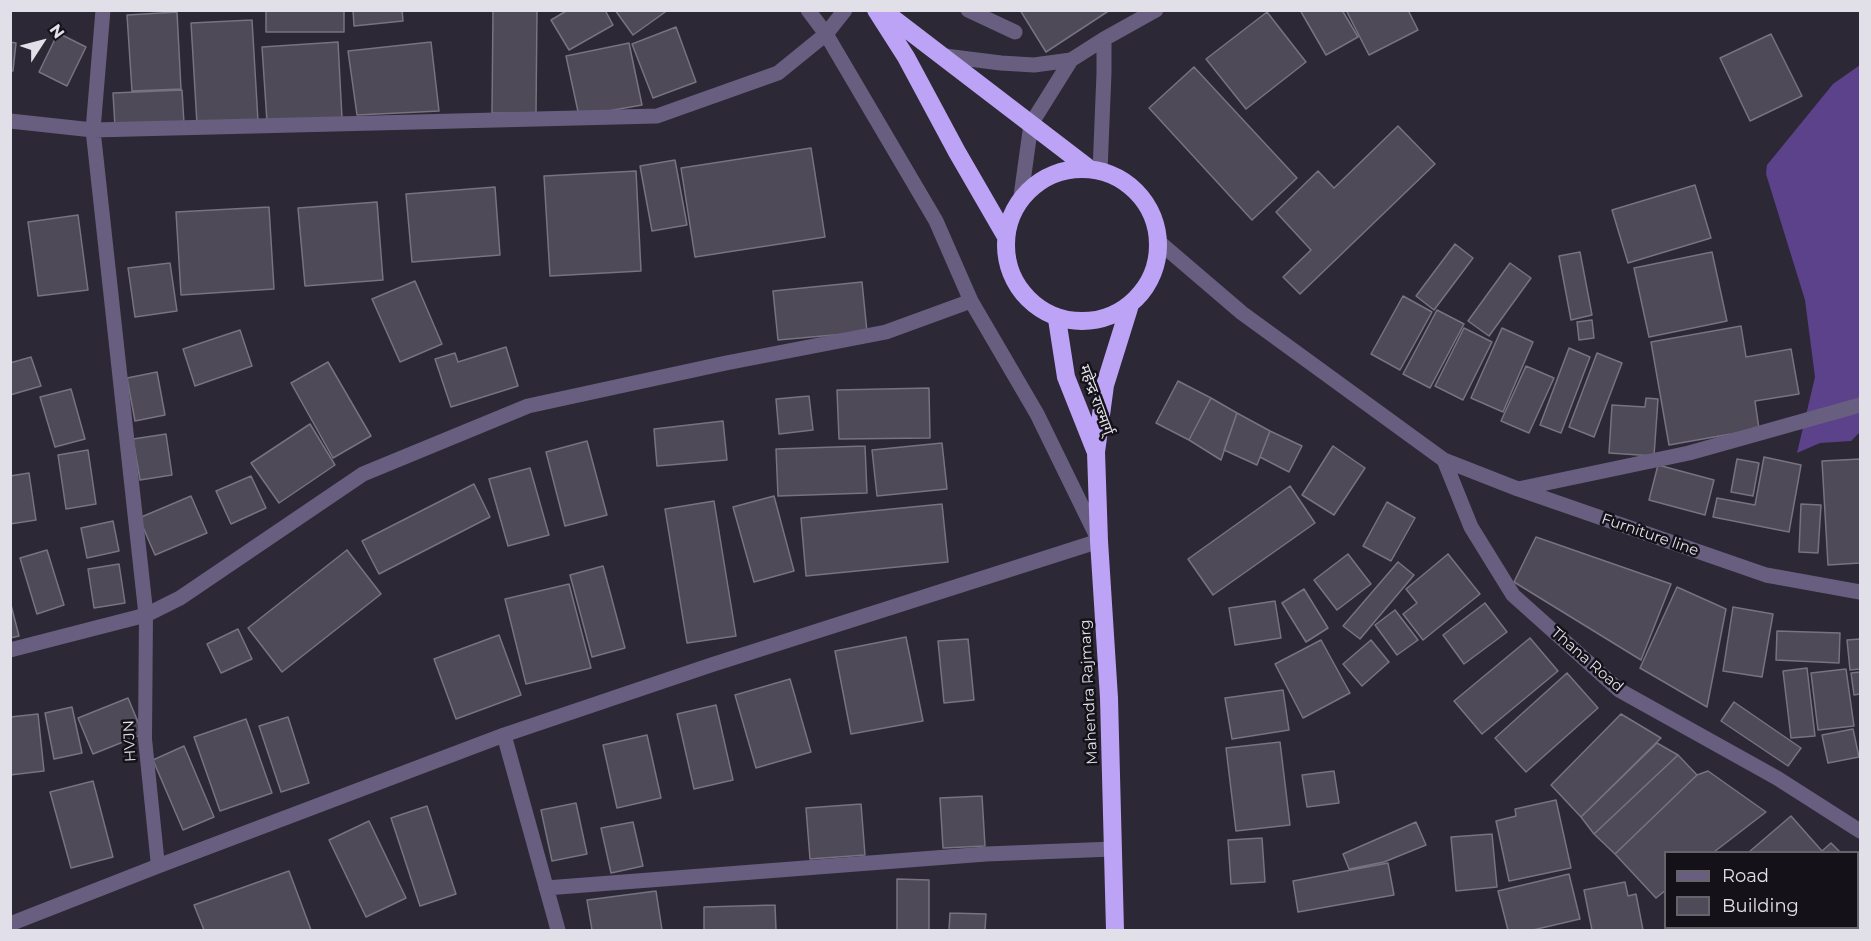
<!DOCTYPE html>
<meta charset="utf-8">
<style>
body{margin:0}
#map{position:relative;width:1871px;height:941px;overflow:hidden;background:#2c2835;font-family:Montserrat,sans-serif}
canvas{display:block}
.frame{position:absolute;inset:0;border:12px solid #e1dfe8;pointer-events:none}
.legend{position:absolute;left:1664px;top:851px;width:195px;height:78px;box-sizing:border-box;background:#141218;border:2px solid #66646b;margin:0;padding:8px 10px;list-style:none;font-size:18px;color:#e1dfe8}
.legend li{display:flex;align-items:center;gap:12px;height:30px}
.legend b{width:30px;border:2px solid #66646b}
.north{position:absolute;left:12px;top:12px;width:60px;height:60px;-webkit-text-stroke:4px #141218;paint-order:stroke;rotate:54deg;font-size:16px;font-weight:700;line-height:24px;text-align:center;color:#e1dfe8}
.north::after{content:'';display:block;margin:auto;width:21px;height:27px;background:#e1dfe8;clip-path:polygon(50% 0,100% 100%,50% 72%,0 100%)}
</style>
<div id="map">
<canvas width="1871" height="941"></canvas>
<div class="frame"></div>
<ul class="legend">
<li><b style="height:8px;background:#685e7f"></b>Road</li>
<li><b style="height:16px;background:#4e4a58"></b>Building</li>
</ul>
<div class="north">N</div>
</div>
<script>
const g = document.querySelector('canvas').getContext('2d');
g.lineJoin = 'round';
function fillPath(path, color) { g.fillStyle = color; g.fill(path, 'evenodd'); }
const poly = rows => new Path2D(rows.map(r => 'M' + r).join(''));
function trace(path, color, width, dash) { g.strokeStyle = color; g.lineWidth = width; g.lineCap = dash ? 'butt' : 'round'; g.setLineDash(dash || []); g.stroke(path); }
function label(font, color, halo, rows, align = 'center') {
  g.font = font + ' Montserrat,"Noto Sans Devanagari",sans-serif'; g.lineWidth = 5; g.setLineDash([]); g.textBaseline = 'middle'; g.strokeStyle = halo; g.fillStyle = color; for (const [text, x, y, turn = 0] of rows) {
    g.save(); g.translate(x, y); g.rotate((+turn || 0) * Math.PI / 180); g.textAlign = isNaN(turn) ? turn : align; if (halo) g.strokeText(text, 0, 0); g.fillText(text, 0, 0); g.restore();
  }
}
fillPath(poly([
 [1860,65,1860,432,1851,441,1820,443,1797,453,1815,377,1805,300,1766,174,1767,165,1833,84]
]), '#5b428a');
const building = poly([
 [266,10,344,10,344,32,266,32,266,10],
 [353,10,402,10,403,21,354,26,353,10],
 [493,10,537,10,536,113,492,113,493,10],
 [568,10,605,10,613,25,569,50,551,20,568,10],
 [615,10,668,10,633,35,615,10],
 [1020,10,1110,10,1046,52,1020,10],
 [1300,10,1342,10,1358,37,1326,55,1300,10],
 [1346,10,1408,10,1418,30,1369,55,1346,10],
 [177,12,181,89,132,91,127,15,177,12],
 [1267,12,1306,62,1246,109,1206,59,1267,12],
 [252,20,258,121,197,124,191,23,252,20],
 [676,27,696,82,653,98,632,44,676,27],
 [58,33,86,47,67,86,39,72,58,33],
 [1771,34,1802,96,1750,121,1720,58,1771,34],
 [10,42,16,43,13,71,10,71,10,42],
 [338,42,342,118,267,122,262,47,338,42],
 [431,42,439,111,357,115,348,51,431,42],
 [629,43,642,105,579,116,566,56,629,43],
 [1194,67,1297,178,1252,220,1149,108,1194,67],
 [182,90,184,124,115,127,113,93,182,90],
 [1398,126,1435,164,1300,294,1283,277,1311,250,1276,212,1318,171,1334,188,1398,126],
 [811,148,825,237,695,257,681,168,811,148],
 [675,160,687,225,652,231,640,166,675,160],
 [636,171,641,271,550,276,544,176,636,171],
 [1695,185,1711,238,1628,263,1612,210,1695,185],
 [495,187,500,255,412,262,406,194,495,187],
 [377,202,383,280,305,286,298,208,377,202],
 [269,207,274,289,181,295,176,212,269,207],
 [78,215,88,290,38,296,28,222,78,215],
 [1455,244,1473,258,1434,310,1416,296,1455,244],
 [1580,252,1592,315,1571,320,1559,256,1580,252],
 [1712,252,1727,321,1649,337,1634,268,1712,252],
 [170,263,177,311,135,317,128,268,170,263],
 [1510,263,1531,278,1489,336,1468,321,1510,263],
 [415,281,442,344,400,362,372,299,415,281],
 [862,282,867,332,778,340,773,291,862,282],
 [1403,296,1432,312,1400,370,1371,354,1403,296],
 [1437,310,1464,324,1430,388,1403,374,1437,310],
 [1592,320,1594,338,1579,340,1577,322,1592,320],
 [1741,326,1746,357,1791,349,1799,394,1755,401,1759,429,1669,445,1651,342,1741,326],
 [1464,328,1492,342,1463,400,1435,386,1464,328],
 [1502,328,1533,342,1503,412,1471,398,1502,328],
 [240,330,252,366,195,386,183,349,240,330],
 [506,347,518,386,451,407,435,359,455,353,458,362,506,347],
 [1569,348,1590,357,1561,433,1540,425,1569,348],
 [1597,353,1622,363,1594,437,1569,427,1597,353],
 [31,357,41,386,10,395,10,363,31,357],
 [328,362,371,436,333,458,291,383,328,362],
 [1526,366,1554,378,1529,433,1501,421,1526,366],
 [157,372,165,415,135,421,127,378,157,372],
 [1178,381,1211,398,1189,440,1156,423,1178,381],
 [929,388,930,438,839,439,837,390,929,388],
 [71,389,85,439,55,447,40,397,71,389],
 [809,396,813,430,779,434,776,399,809,396],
 [1211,398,1237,413,1221,460,1189,440,1211,398],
 [1646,398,1658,399,1654,456,1609,453,1612,405,1645,407,1646,398],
 [1237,413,1270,431,1257,465,1224,450,1237,413],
 [723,421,727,460,657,466,654,429,723,421],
 [310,424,335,465,279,503,251,463,310,424],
 [1270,431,1302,446,1289,472,1260,457,1270,431],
 [166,434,172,475,140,480,133,439,166,434],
 [587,441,607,515,565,526,546,452,587,441],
 [942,443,947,489,877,496,872,450,942,443],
 [865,446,867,493,778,496,776,449,865,446],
 [1333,446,1365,468,1334,515,1302,495,1333,446],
 [88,450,96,504,66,509,58,455,88,450],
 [1764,457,1801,465,1789,532,1713,517,1717,498,1755,505,1764,457],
 [1737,459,1759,463,1753,496,1731,492,1737,459],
 [1860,459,1860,563,1828,565,1822,461,1860,459],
 [1658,465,1714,480,1705,515,1649,500,1658,465],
 [530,468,549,535,508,546,489,479,530,468],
 [29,473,36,520,10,524,10,476,29,473],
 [251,476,266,508,231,524,216,491,251,476],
 [474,484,490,517,379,574,362,541,474,484],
 [1290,486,1315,523,1213,595,1188,559,1290,486],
 [191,496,207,533,155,555,139,518,191,496],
 [774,496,794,571,754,582,733,507,774,496],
 [714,501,736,636,687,643,665,509,714,501],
 [1387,502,1415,518,1391,561,1363,546,1387,502],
 [942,504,948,562,806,576,801,518,942,504],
 [1801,504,1821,505,1818,553,1799,552,1801,504],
 [113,521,119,551,87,558,81,528,113,521],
 [1536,537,1671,584,1641,660,1514,582,1536,537],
 [47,550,64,605,37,614,20,558,47,550],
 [347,550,381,594,282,672,248,628,347,550],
 [1348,554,1371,584,1337,610,1314,580,1348,554],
 [1448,554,1480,594,1423,640,1403,614,1417,603,1406,589,1448,554],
 [1398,562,1414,575,1360,639,1343,626,1398,562],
 [119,564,125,603,94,608,88,569,119,564],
 [603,566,625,648,592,657,570,575,603,566],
 [569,584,591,668,526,684,505,599,569,584],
 [1677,587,1726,609,1707,707,1640,668,1677,587],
 [1304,589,1328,628,1306,642,1282,603,1304,589],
 [1275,601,1281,638,1235,645,1229,608,1275,601],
 [1485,603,1507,632,1464,664,1443,635,1485,603],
 [11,605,19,636,10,638,10,606,11,605],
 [1733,607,1773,614,1762,677,1723,671,1733,607],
 [1395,610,1418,640,1397,655,1375,625,1395,610],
 [238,629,252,659,221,673,207,644,238,629],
 [1777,631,1840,633,1839,663,1776,660,1777,631],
 [499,635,521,695,456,719,434,659,499,635],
 [906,637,923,721,851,734,835,651,906,637],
 [1530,638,1558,671,1482,734,1454,701,1530,638],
 [968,639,974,700,944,703,938,641,968,639],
 [1860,639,1860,669,1850,670,1847,640,1860,639],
 [1321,640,1350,693,1303,718,1275,664,1321,640],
 [1371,640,1389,662,1362,686,1343,664,1371,640],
 [1807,668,1815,736,1791,738,1783,671,1807,668],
 [1846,669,1854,726,1818,730,1811,673,1846,669],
 [1860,672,1860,694,1854,695,1851,673,1860,672],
 [1567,673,1598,708,1526,772,1495,738,1567,673],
 [790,679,811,752,756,768,735,695,790,679],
 [1283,690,1289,730,1232,739,1225,698,1283,690],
 [128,698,143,734,93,754,78,718,128,698],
 [1734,702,1801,748,1788,766,1721,721,1734,702],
 [716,705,733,780,694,789,677,714,716,705],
 [72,707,82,753,54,759,45,713,72,707],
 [38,714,44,771,10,775,10,717,38,714],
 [1621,714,1661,738,1581,817,1551,785,1621,714],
 [288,717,309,783,281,792,259,726,288,717],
 [246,719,272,793,220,811,194,737,246,719],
 [1853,729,1859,757,1828,763,1822,735,1853,729],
 [647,735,661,798,617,808,603,745,647,735],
 [1280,742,1290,825,1236,831,1226,748,1280,742],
 [1657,743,1678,755,1594,834,1581,817,1657,743],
 [184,746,214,817,183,830,153,760,184,746],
 [1678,755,1697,775,1615,854,1594,834,1678,755],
 [1334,771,1339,803,1307,807,1302,775,1334,771],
 [1708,771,1766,812,1714,852,1666,852,1666,890,1656,898,1615,854,1697,775,1708,771],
 [93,781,113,857,71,868,50,792,93,781],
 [982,796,985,846,943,848,940,798,982,796],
 [1556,800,1571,868,1509,881,1496,821,1516,816,1515,809,1556,800],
 [576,803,587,854,552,861,541,810,576,803],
 [861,804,865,855,810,859,806,808,861,804],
 [427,806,456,894,420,906,391,818,427,806],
 [1791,816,1822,851,1831,843,1840,852,1749,852,1791,816],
 [369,821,406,898,366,917,329,840,369,821],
 [633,822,643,866,611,873,601,828,633,822],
 [1416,822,1426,845,1384,862,1349,869,1343,854,1416,822],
 [1492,834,1497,887,1456,891,1451,837,1492,834],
 [1262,838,1265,882,1231,884,1228,840,1262,838],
 [1858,861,1860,863,1860,898,1858,895,1858,861],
 [1388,863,1394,895,1298,912,1293,881,1388,863],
 [289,871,311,930,204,930,194,905,289,871],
 [1569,874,1580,919,1533,930,1508,930,1498,891,1569,874],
 [897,879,929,880,929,930,897,930,897,879],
 [1625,882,1628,896,1636,894,1643,930,1592,930,1584,890,1625,882],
 [656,891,662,930,592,930,587,900,656,891],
 [775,905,776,930,704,930,704,907,775,905],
 [950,913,986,914,985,930,949,930,950,913],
 [1710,928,1793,928,1789,930,1706,930,1710,928],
 [1800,928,1853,928,1850,930,1797,930,1800,928]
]);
fillPath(building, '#4e4a58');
trace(building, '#777382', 1.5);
trace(poly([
 [146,615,145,739,158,866]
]), '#685e7f', 14);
trace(poly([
 [103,10,93,130,146,615],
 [968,10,1015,32],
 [945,56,1001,63,1034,65,1071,60],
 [10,121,93,130,657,116,778,73,826,34,845,10],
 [1100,171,1104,73,1104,39],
 [1021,196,1031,124,1071,60,1104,39,1156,10],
 [1159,242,1242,313,1444,460,1518,489,1766,575,1860,592],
 [1444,460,1471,527,1513,595,1619,690,1777,778,1860,831],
 [1518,489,1689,453,1860,405],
 [10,650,146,615,180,598,363,474,528,406,726,363,886,332,971,301],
 [504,735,558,930],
 [546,888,986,854,1113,849],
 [10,924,158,866,504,735,711,665,1099,541,1037,414,971,301,936,221,826,34,808,10]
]), '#685e7f', 15);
trace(poly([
 [876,10,906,57,957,152,1005,235],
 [882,10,1087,167],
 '1006 245a76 76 0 1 1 152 0a76 76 0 1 1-152 0Z',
 [1057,319,1066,377,1095,450],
 [1115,930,1109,698,1099,541,1096,452,1105,385,1129,308]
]), '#bda3f5', 18);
label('15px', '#e1dfe8', '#141218', [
 ["महेन्द्र राज्मार्ग्",1096,400,70],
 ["Furniture line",1650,535,19],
 ["Thana Road",1587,660,41],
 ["Mahendra Rajmarg",1089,692,-93],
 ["HVJN",130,741,-93]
]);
</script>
